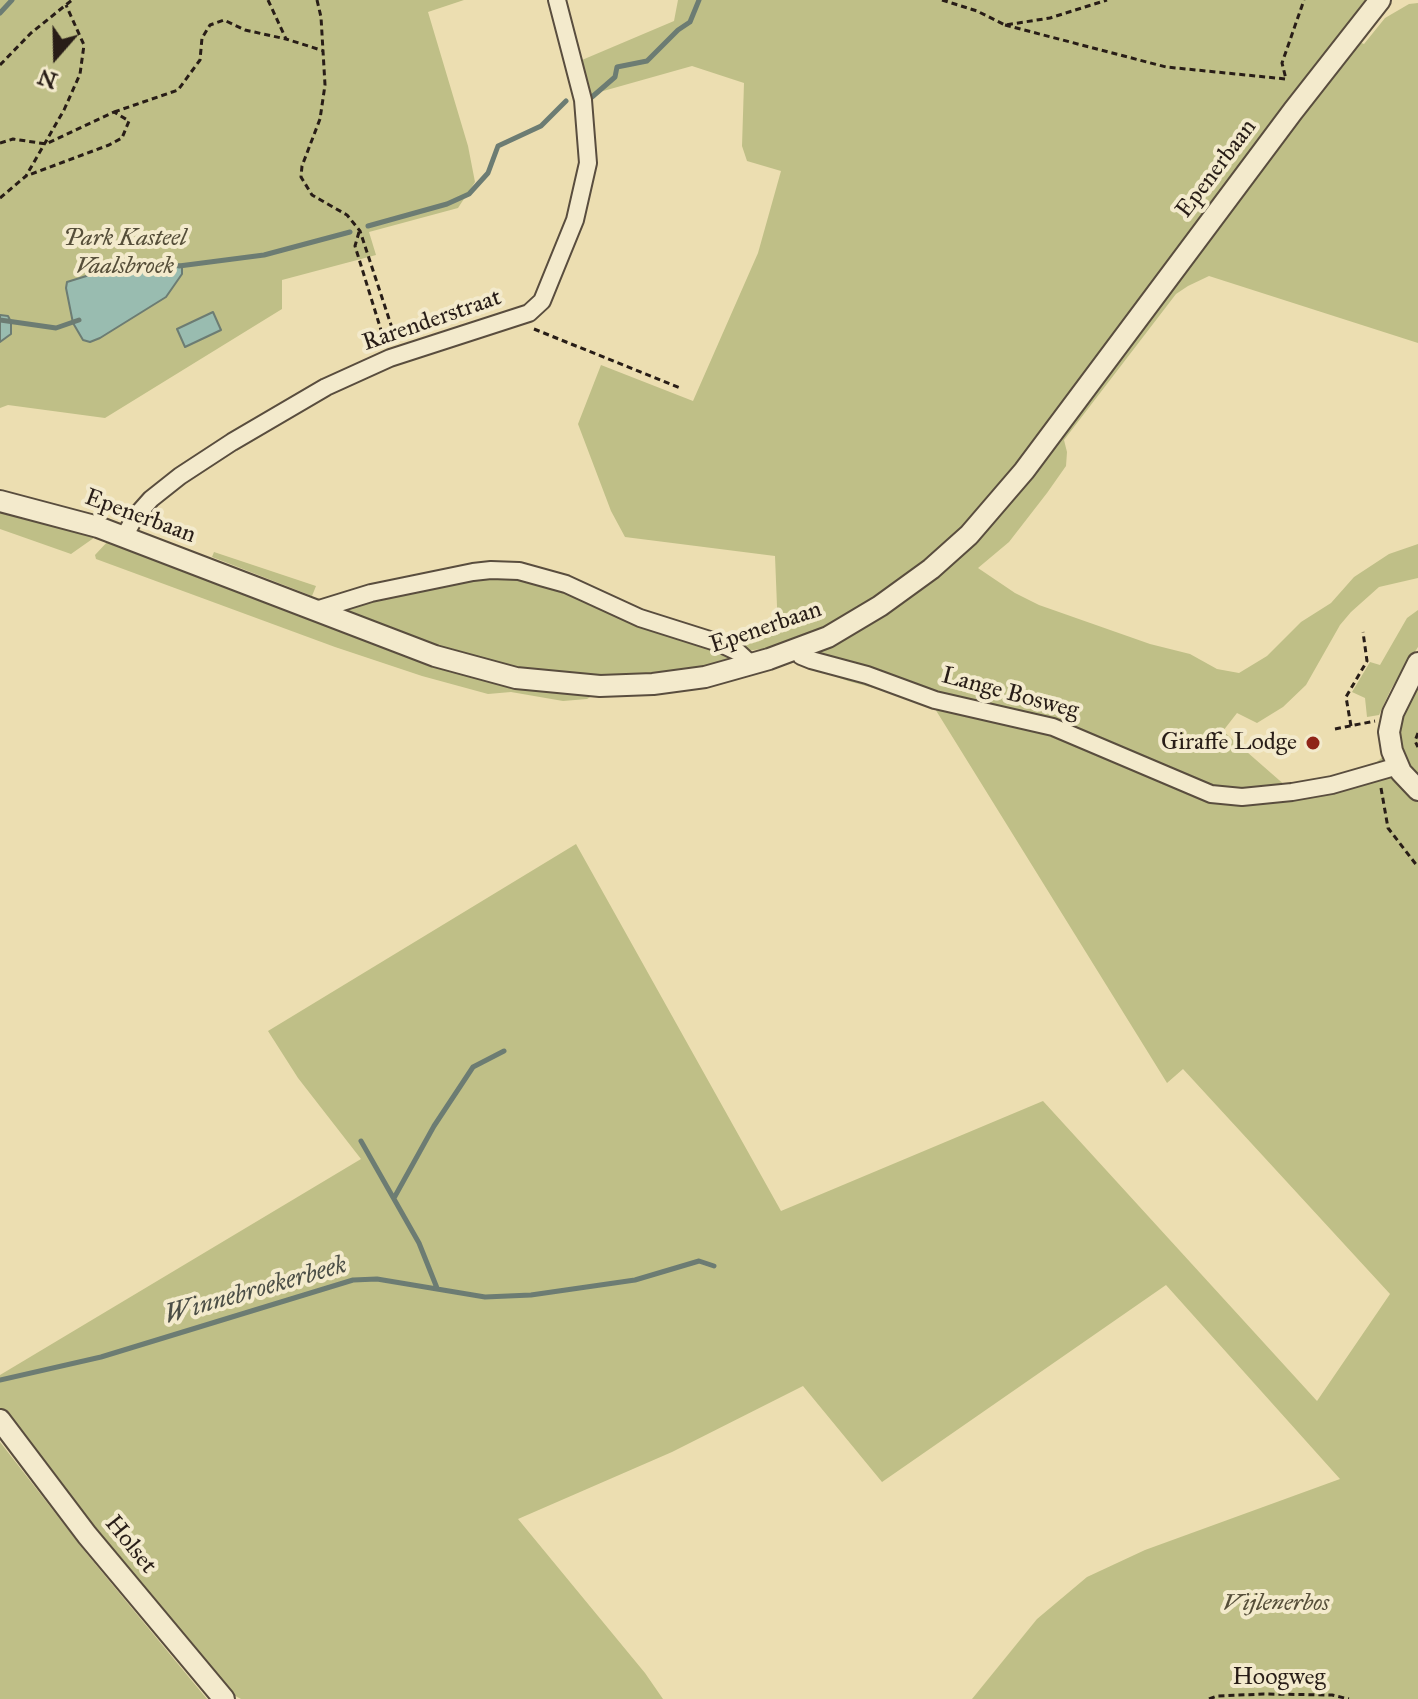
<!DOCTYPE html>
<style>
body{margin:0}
#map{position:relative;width:1418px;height:1699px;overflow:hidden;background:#ecdeb1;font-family:"IM FELL Great Primer",serif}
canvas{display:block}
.north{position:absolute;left:16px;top:16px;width:80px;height:80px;-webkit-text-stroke:6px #f3eacc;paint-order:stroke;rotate:200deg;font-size:22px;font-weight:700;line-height:32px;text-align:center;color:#281d17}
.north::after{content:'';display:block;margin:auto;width:28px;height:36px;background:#281d17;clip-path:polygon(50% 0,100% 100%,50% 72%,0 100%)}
</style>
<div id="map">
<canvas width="1418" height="1699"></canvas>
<div class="north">N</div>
</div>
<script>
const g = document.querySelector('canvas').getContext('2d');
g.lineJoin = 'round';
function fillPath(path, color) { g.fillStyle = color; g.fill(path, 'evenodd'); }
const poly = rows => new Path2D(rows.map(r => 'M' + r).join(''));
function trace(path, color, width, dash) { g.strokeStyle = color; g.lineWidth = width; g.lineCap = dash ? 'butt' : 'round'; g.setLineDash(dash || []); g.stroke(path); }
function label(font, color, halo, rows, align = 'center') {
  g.font = font + ' "IM FELL Great Primer",serif'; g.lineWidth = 8; g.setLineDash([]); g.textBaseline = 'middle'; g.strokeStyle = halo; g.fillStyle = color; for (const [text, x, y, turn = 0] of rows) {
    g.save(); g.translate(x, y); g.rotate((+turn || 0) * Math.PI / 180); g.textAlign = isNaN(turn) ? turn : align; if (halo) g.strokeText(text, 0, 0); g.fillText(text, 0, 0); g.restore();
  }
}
fillPath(poly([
 [0,0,464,0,428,12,468,146,475,182,458,208,369,232,376,255,282,280,282,309,105,418,8,405,0,408],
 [678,0,1371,0,1344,36,1364,44,1385,18,1409,4,1418,3,1418,343,1209,276,1188,286,1176,294,1064,440,1067,452,1066,466,1047,493,1009,542,978,568,1015,593,1039,605,1150,644,1190,654,1217,669,1239,673,1267,656,1301,622,1331,603,1354,577,1389,554,1418,544,1418,578,1379,587,1351,612,1340,625,1306,685,1283,707,1257,723,1237,713,1223,731,1287,787,1369,769,1397,744,1399,721,1418,689,1418,1699,972,1699,1037,1619,1087,1577,1145,1550,1340,1479,1166,1285,882,1482,803,1386,672,1452,518,1519,645,1673,663,1699,241,1699,226,1691,0,1411,0,1375,361,1159,298,1078,268,1031,576,844,781,1211,1043,1101,1317,1401,1390,1294,1183,1069,1167,1083,932,704,848,681,790,660,769,648,746,651,720,639,749,639,778,631,775,556,625,537,611,511,578,424,601,365,693,401,758,253,781,171,747,161,742,146,744,83,692,66,589,95,582,60,674,21],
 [0,507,98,535,71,554,0,529],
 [109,540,328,610,470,577,534,578,723,651,729,660,726,663,597,693,587,699,563,701,511,692,488,694,422,676,335,647,96,559,95,555],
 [214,552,316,586,312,596,212,557],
 [1418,610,1418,647,1391,689,1379,715,1367,717,1365,698,1352,692,1370,662,1380,665,1407,618],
 [0,1442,87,1554,207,1699,0,1699]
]), '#bfbf87');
const water = poly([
 [165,262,182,265,182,274,166,297,100,338,90,342,83,340,73,323,66,288,67,282,96,273,165,262],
 [213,312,221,330,185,347,177,329,213,312],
 [0,315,8,316,11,322,11,334,0,342,0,315]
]);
fillPath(water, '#99bcb0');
trace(water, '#6c7c73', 2);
trace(poly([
 [0,13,12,0],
 [592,97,615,77,617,67,647,61,678,30,690,22,699,0],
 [368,226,447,204,469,194,488,173,498,146,541,126,566,101],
 [179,266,264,255,350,232],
 [0,320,56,328,79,320],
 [361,1141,419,1243,437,1288],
 [394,1198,434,1126,473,1067,504,1051],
 [0,1380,101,1357,353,1280,377,1279,485,1297,531,1295,635,1280,699,1261,714,1266]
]), '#6c7c73', 5);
const minor = poly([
 [124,537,135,517,151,499,180,476,232,442,326,387,390,358,529,313,542,301,575,220,588,163,583,100,557,0],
 [316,610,371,593,473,572,491,570,519,571,566,584,640,618,719,643,738,652,752,665],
 [798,649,801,656,811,660,867,675,935,700,1053,727,1211,794,1242,797,1292,792,1332,785,1398,766]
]);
const tertiary = poly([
 [0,501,98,527,435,656,516,678,600,686,653,684,705,677,769,659,828,637,880,606,931,569,969,535,1024,471,1293,111,1380,0],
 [1418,663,1393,713,1389,732,1392,751,1401,772,1418,790],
 [0,1420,87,1535,224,1699]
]);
trace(minor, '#594d3e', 20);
trace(tertiary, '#594d3e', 24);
trace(poly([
 [268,0,286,39,324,51],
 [317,0,321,17,325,85,320,119,302,166,301,177,312,195,347,215,360,231,396,340],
 [942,0,977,11,1005,25,1050,18,1107,0],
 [1005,25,1166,67,1286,79,1282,63,1304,0],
 [0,65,31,33,72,0],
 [114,112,178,90,200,60,202,38,210,25,224,20,245,30,286,39],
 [0,143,13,139,46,144,114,112,129,121,122,138,109,145,26,176],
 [0,198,26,176,64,110,80,74,84,45,66,5],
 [359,232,355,246,385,343],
 [534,329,680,388],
 [1351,726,1346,697,1367,661,1363,632],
 [1335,729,1375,721],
 [1418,733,1415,741,1418,747],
 [1381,788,1388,828,1418,867],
 [1209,1699,1217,1696,1264,1694,1332,1695,1349,1699]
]), '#281d17', 3, [6, 4]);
trace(minor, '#f3eacc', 16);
trace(tertiary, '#f3eacc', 20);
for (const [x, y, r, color] of [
 [1313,743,8,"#8f2418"]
]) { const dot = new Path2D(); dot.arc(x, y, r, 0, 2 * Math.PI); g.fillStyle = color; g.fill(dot); trace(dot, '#f3eacc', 3); }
label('24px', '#281d17', '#f3eacc', [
 ["Epenerbaan",1217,169,-53],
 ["Rarenderstraat",432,321,-19],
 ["Epenerbaan",140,517,20],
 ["Epenerbaan",766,628,-19],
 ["Lange Bosweg",1010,694,15],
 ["Holset",130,1545,51],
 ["Hoogweg",1279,1678]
]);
label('italic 24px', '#554e39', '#f3eacc', [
 ["Park Kasteel",125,239],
 ["Vaalsbroek",125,267],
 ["Vijlenerbos",1276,1604]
]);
label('24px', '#281d17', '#f3eacc', [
 ["Giraffe Lodge",1297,743]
], 'right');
label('italic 26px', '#4a4d45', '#f3eacc', [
 ["Winnebroekerbeek",256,1291,-16]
]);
</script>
